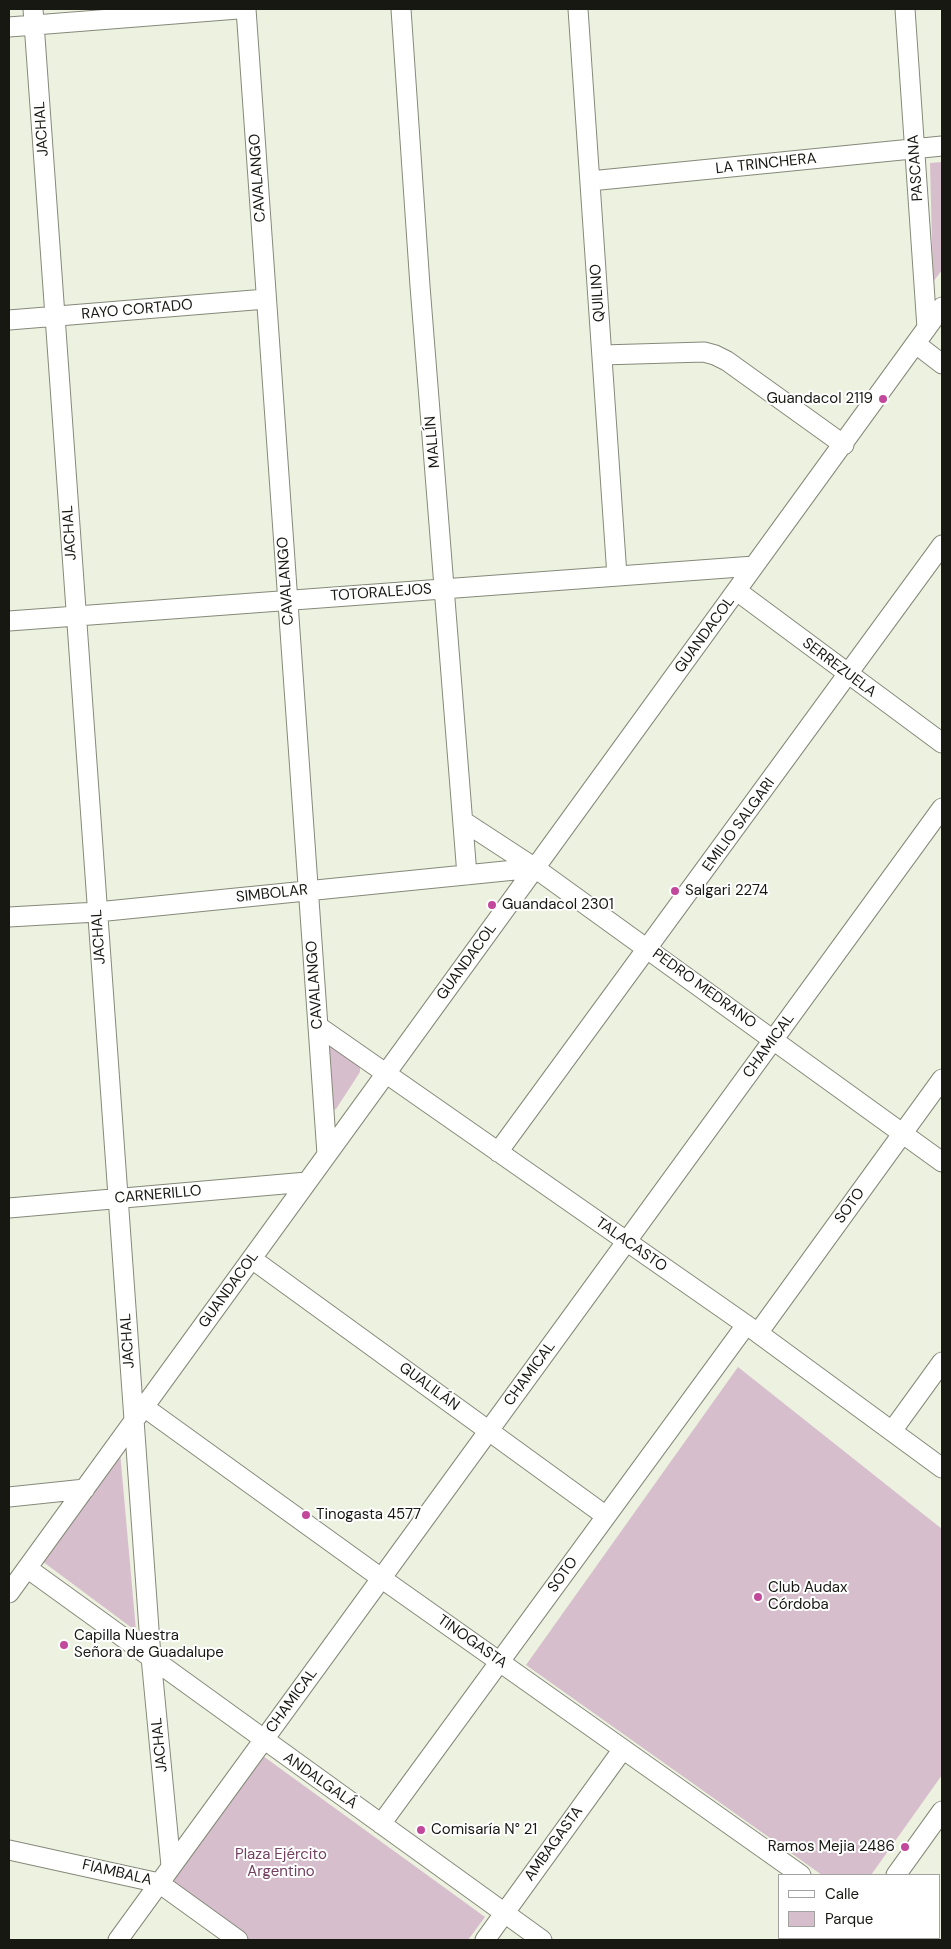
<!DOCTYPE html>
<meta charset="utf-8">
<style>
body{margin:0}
#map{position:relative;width:951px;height:1949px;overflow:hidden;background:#ecf1e0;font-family:"DM Sans",sans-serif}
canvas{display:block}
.frame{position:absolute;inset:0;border:10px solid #171812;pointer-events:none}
.legend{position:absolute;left:778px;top:1874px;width:162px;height:65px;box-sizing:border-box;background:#fff;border:1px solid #a2a3a0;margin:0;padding:6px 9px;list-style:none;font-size:15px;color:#171812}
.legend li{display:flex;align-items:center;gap:10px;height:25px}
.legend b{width:25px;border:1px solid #a2a3a0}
</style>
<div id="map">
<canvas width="951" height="1949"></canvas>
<div class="frame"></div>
<ul class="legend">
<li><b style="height:6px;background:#fff"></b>Calle</li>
<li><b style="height:14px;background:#d7becc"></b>Parque</li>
</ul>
</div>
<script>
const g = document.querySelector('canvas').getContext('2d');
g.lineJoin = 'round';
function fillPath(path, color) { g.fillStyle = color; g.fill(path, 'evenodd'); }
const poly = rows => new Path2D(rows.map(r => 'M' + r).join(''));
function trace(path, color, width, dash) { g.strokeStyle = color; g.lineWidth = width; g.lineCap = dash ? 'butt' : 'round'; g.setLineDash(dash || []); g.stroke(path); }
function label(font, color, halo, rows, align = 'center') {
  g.font = font + ' "DM Sans",sans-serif'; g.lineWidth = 4; g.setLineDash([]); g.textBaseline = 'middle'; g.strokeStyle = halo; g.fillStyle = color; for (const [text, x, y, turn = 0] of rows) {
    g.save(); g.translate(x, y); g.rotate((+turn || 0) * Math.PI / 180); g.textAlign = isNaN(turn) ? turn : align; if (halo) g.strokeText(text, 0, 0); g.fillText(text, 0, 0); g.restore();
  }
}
fillPath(poly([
 [942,162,942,270,933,282,930,163],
 [335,1046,360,1064,360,1072,336,1109,330,1111,326,1048],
 [738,1367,942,1529,942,1775,871,1875,822,1875,526,1665],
 [120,1452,136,1631,42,1561],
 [263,1756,485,1917,468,1940,248,1940,171,1884]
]), '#d7becc');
const minor = poly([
 [33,9,151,1657,171,1866],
 [246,9,327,1154],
 [401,9,420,286,467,875],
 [578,9,617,576],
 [905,9,927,328],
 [9,27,238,9],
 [590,181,942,146],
 [9,320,266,299],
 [916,344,942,364],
 [602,355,704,352,715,355,727,361,844,445],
 [737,591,942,743],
 [9,621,754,566],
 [463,821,535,868,942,1162],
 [9,917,97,912,535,868],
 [318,1026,758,1333,942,1468],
 [498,1152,942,545],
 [9,1208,307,1182],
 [252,1259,606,1516],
 [758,1333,942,1079],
 [144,1407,381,1578,801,1875],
 [892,1431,942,1362],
 [9,1497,85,1489],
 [27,1568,542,1940],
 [9,1593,942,307],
 [381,1824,746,1325],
 [9,1850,159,1883,238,1940],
 [896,1875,942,1811],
 [889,1938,892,1940],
 [118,1940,942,808],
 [485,1940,623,1749],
 [849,1940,851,1938]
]);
trace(minor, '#858979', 21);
trace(minor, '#fff', 19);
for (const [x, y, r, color] of [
 [883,399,5,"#c1489b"],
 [675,891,5,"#c1489b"],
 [492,905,5,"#c1489b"],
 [306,1515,5,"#c1489b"],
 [758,1597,5,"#c1489b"],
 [64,1645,5,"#c1489b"],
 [421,1830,5,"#c1489b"],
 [905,1847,5,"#c1489b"]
]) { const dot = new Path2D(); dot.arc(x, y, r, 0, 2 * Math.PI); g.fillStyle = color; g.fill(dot); trace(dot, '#fff', 2); }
label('15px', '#171812', '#fff', [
 ["JACHAL",42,129,-94],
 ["LA TRINCHERA",766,164,-6],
 ["PASCANA",916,168,-94],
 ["CAVALANGO",258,178,-94],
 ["QUILINO",598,293,-94],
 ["RAYO CORTADO",137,310,-5],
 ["MALLÍN",433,442,-95],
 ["JACHAL",70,533,-94],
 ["CAVALANGO",286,581,-94],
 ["TOTORALEJOS",381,593,-4],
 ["GUANDACOL",705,635,-54],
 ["SERREZUELA",839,668,37],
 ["EMILIO SALGARI",739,825,-54],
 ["SIMBOLAR",272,894,-6],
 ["JACHAL",99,937,-94],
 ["GUANDACOL",467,962,-54],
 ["CAVALANGO",315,985,-94],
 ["PEDRO MEDRANO",704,989,36],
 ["CHAMICAL",769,1046,-54],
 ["CARNERILLO",158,1195,-5],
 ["SOTO",850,1206,-54],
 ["TALACASTO",631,1245,35],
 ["GUANDACOL",229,1290,-54],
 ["JACHAL",128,1341,-94],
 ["CHAMICAL",530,1374,-54],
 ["GUALILÁN",429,1387,36],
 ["SOTO",563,1575,-54],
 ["TINOGASTA",472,1642,35],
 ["CHAMICAL",292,1701,-54],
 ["JACHAL",160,1745,-96],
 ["ANDALGALÁ",320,1781,35],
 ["AMBAGASTA",554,1844,-54],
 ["FIAMBALA",117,1873,13]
]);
label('15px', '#171812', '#fff', [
 ["Guandacol 2119",873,399,"right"],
 ["Salgari 2274",685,891],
 ["Guandacol 2301",502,905],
 ["Tinogasta 4577",316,1515],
 ["Club Audax",768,1588],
 ["Córdoba",768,1605],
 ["Capilla Nuestra",74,1636],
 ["Señora de Guadalupe",74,1653],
 ["Comisaría N° 21",431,1830],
 ["Ramos Mejia 2486",895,1847,"right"]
], 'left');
label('15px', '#744061', '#fff', [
 ["Plaza Ejército",281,1855],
 ["Argentino",281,1872]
]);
</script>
